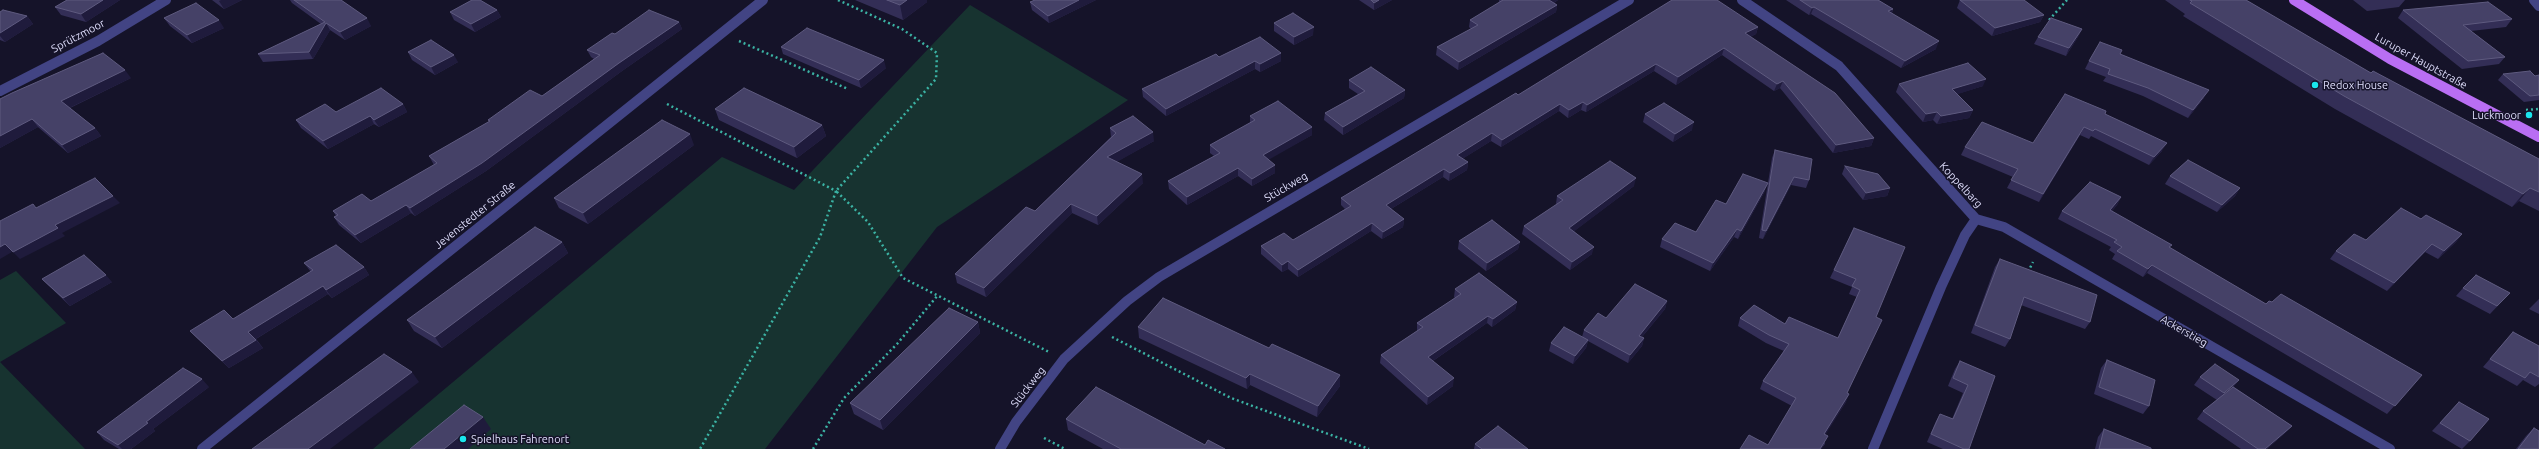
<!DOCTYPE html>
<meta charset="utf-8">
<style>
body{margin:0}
canvas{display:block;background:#151329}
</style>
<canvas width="2539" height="449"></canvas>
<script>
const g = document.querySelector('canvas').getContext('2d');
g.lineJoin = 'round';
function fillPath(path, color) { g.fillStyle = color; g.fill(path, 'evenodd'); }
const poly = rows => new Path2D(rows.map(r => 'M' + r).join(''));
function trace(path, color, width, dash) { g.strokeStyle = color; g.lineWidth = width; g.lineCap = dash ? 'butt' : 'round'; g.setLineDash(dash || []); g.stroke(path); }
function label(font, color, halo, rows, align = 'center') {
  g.font = font + ' Ubuntu,sans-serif'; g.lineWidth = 3; g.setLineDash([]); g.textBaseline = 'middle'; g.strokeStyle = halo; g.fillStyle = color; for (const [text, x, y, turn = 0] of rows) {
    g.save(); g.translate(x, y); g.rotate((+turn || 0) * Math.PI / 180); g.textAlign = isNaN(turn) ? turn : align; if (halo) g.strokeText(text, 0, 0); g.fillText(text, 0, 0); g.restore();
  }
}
fillPath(poly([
 [970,5,1128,100,937,227,765,449,373,449,722,157,794,190],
 [16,271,66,323,0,362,85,449,0,449,0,280]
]), '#173330');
trace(poly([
 [838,0,902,29,937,53,936,79,836,191,868,222,903,278,1049,352],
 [2049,20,2067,0],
 [739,41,848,89],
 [667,104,836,191,820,237,700,449],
 [2526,110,2539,109],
 [2028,272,2033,262],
 [1112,337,1231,398,1369,449],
 [1044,438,1065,449],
 [813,449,844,398,897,344,938,295]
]), '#3bb3a4', 2.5, [2, 3]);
trace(poly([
 [1742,0,1839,66,1976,219,1965,235,1941,287,1873,449],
 [2534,0,2539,6],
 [0,91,98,41,166,0],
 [1976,219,2004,227,2390,449],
 [202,449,763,0],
 [1000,449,1016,422,1064,359,1127,301,1159,277,1629,0]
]), '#424484', 10);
trace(poly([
 [2294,0,2390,59,2539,137]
]), '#b96ef3', 10);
fillPath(poly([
 [67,0,120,0,86,22,61,15,55,7],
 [212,0,242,0,224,9],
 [290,0,341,0,371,26,345,40,330,30,313,59,263,62,258,54,321,24,292,3],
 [855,0,927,0,927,2,903,20],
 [1096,0,1049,23,1032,10,1030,2],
 [1359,0,1392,0,1374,10],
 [1499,0,1558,0,1554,3,1557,5,1556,12,1458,70,1436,55,1437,47,1471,29,1469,27,1470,20,1499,3],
 [1786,0,1878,0,1893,9,1892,13,1936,49,1901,68,1811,14,1809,15],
 [1960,0,2044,15,2040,22,1992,36,1957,8],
 [2165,0,2246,0,2371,73,2539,159,2539,211,2519,201,2512,207,2335,109,2183,16,2185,14],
 [2353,0,2405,0,2399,7,2367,11],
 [497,10,501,17,475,32,454,20,450,12],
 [2403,10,2512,19,2506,27,2471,31,2505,57,2499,64,2462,69,2398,18],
 [0,12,27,16,33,24,5,42,0,40],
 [164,18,224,28,192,43,170,26],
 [679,22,682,29,622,71,486,171,415,216,411,213,361,243,339,225,334,217,336,216,333,211,371,201,434,165,429,156,489,122,488,120,542,96,594,59,591,57,587,50,615,34],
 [1274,23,1313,35,1294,45,1274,31],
 [1758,27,1756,34,1750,37,1874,138,1871,146,1833,153,1780,88,1774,91,1722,55,1676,85,1654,71,1586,112,1581,110,1568,118,1559,111,1501,147,1491,141,1462,159,1468,162,1467,170,1449,181,1443,177,1391,209,1404,219,1403,227,1382,239,1371,231,1298,277,1288,269,1282,272,1261,254,1261,246,1293,240,1345,209,1341,205,1341,198,1518,95],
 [2082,29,2078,37,2066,56,2034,44,2038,37],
 [781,47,886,68,861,88,783,54],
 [408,52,458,62,435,75,412,60],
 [1281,53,1281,61,1260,72,1255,69,1166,116,1143,97,1142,89,1219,57],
 [2120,54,2204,98,2188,118,2143,96,2103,81,2106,77,2085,69,2089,61],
 [2503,74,2535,76,2539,75,2539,100,2524,102,2498,80],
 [131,78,70,108,95,128,101,136,68,153,38,127,0,148,0,99],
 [1349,80,1405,90,1404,98,1343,135,1324,120,1325,113,1358,94,1349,88],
 [1899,84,1983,86,1957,94,1973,110,1969,118,1937,124,1933,120,1923,122,1896,92],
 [403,104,407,112,379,127,374,124,328,149,301,128,296,120,336,112],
 [715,109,822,125,826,136,797,158,719,120],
 [1645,114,1692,130,1673,142,1643,122],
 [2105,114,2162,151,2149,165,2091,136,2089,139,2080,135,2039,202,2007,188,2013,177,1961,155,1965,147,2033,143],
 [1250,116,1312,127,1312,135,1268,159,1275,173,1252,186,1238,176,1187,205,1169,189,1168,181,1214,156,1210,153,1210,145,1250,123],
 [1110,128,1154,141,1116,162,1143,183,1098,225,1072,213,986,297,957,283,955,274,1035,211,1111,137],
 [694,145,588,224,559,208,554,198],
 [1775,150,1809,180,1806,188,1791,185,1763,239,1759,238,1772,158],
 [1845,166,1890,188,1887,196,1863,200,1842,174],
 [2170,176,2240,188,2235,196,2217,212,2165,184],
 [1634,186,1574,231,1592,254,1570,270,1522,234,1524,226,1557,205,1556,204,1557,196],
 [1765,191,1738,239,1734,237,1710,271,1660,247,1662,239,1696,232,1726,204],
 [2121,197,2117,205,2112,211,2170,248,2266,304,2422,375,2387,414,2147,273,2143,277,2112,259,2115,254,2109,250,2111,247,2058,219,2062,211],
 [2421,219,2462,234,2456,242,2438,259,2425,252,2387,291,2330,259,2336,251],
 [1854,228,1876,317,1847,393,1846,402,1825,434,1825,444,1821,449,1740,449,1768,445,1792,406,1760,389,1763,381,1784,351,1766,343,1738,326,1740,318,1838,338,1857,297,1849,294,1852,287,1830,278],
 [1459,241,1520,242,1518,249,1486,271,1458,249],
 [562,242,568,253,442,348,414,331,407,320],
 [2000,259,2090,322,2085,329,2021,305,2010,339,2005,347,1971,333,1995,267],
 [304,263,364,267,369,275,332,298,328,294,256,339,263,348,229,368,197,338,190,331,233,319,311,272],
 [42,279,112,282,70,306,49,286],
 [2463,288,2510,293,2490,314,2456,296],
 [1455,289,1517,302,1515,310,1492,327,1487,323,1433,361,1453,386,1427,405,1380,363,1381,355,1417,331,1417,323,1455,298,1454,297],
 [2539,299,2539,314,2529,309],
 [1667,301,1665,309,1642,337,1644,338,1642,346,1628,363,1588,341,1586,348,1573,364,1549,351,1551,343,1582,337,1584,330,1606,318],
 [978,322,980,333,883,430,854,414,850,403],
 [1138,327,1269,348,1340,375,1340,386,1317,417,1250,385,1247,389,1139,338],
 [2513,332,2539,346,2539,384,2535,387,2523,380,2517,386,2483,367,2506,340],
 [2107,360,2149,406,2143,414,2094,394,2101,368],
 [1960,361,1995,376,1969,449,1943,449,1927,442,1936,421,1940,414,1952,419,1963,393,1948,386,1955,369],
 [2200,377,2234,387,2292,426,2285,433,2267,449,2241,449,2197,419,2203,411,2217,400,2194,385],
 [209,387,153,429,155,431,131,449,119,449,104,440,97,432],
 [2459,402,2470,441,2462,449,2432,431],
 [1066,419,1205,445,1225,449,1103,449,1068,430],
 [2534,428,2539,449,2516,449,2526,436],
 [2104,429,2151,449,2095,449,2098,437],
 [1475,444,1528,449,1474,449]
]), '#332e56');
fillPath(poly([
 [103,0,120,0,86,22,81,14],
 [221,0,242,0,224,9,219,1],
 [907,0,927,0,927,2,903,20,900,5],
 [1079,0,1096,0,1049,23,1048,16],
 [1379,0,1392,0,1374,10,1374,3],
 [1548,0,1558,0,1547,7],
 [1557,5,1556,12,1458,70,1459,62],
 [1814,7,1811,14,1809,15,1812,8],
 [1893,9,1890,16,1888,11],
 [497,10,501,17,475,32,471,24],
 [2044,15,2040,22,1992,36,1995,28],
 [27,16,33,24,5,42,0,36,0,33],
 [367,18,371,26,345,40,340,32],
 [219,20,224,28,192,43,187,35],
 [679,22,682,29,622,71,486,171,415,216,410,208],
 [326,23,330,30,313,59,309,52],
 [1314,27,1313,35,1294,45,1294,37],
 [1758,27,1756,34,1742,41,1745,33],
 [2082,29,2078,37,2066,56,2069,48],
 [1939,41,1936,49,1901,68,1905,61],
 [1724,48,1722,55,1676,85,1678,77],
 [1281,53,1281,61,1260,72,1260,64],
 [454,55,458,62,435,75,431,67],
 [884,60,886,68,861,88,859,80],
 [1255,61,1255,69,1166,116,1166,109],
 [1656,64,1654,71,1586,112,1587,105],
 [125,70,131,78,67,109,61,101],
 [1986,79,1983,86,1949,97,1952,89],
 [1783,81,1780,88,1774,91,1777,84],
 [1405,90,1404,98,1343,135,1343,127],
 [2209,90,2204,98,2188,118,2193,110],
 [1583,102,1581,110,1568,118,1569,110],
 [403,104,407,112,379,127,374,120],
 [1560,104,1559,111,1501,147,1502,140],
 [1973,110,1969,118,1937,124,1941,116],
 [1937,112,1933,120,1923,122,1926,114],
 [370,116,374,124,328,149,323,141],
 [32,119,38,127,0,148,0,136],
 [1694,122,1692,130,1673,142,1675,134],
 [822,125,826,136,797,158,794,147],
 [1312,127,1312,135,1263,163,1263,155],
 [2084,127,2080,135,2039,202,2043,194],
 [95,128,101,136,68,153,62,145],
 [1153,132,1154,141,1108,167,1107,157],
 [1492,133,1491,141,1456,163,1457,155],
 [690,134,694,145,588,224,583,213],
 [1874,138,1871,146,1833,153,1836,145],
 [2167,143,2162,151,2149,165,2154,157],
 [1468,162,1467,170,1449,181,1450,173],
 [1275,165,1275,173,1252,186,1252,179],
 [1238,168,1238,176,1187,205,1187,197],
 [1444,169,1443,177,1386,212,1386,205],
 [1142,174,1143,183,1098,225,1097,216],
 [1794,177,1791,185,1763,239,1766,231],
 [1636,178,1634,186,1568,236,1569,228],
 [1768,183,1765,191,1738,239,1741,231],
 [1890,188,1887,196,1863,200,1866,193],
 [2240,188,2235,196,2217,212,2222,205],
 [2530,188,2519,201,2512,207,2523,194],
 [113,196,120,203,62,233,65,236,20,259,13,252,55,225],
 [2121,197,2117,205,2106,218,2110,210],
 [1071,204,1072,213,986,297,984,288],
 [406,205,411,213,361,243,355,235],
 [1404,219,1403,227,1382,239,1383,232],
 [1372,223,1371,231,1298,277,1298,270],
 [1737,229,1734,237,1710,271,1713,263],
 [2462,234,2456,242,2438,259,2444,251],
 [562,242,568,253,442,348,435,337],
 [1520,242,1518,249,1486,271,1487,263],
 [5,244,12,252,0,259,0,247],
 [2432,244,2425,252,2387,291,2394,283],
 [1594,247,1592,254,1570,270,1572,262],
 [1288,261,1288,269,1282,272,1282,265],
 [2152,265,2147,273,2143,277,2148,269],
 [364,267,369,275,332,298,326,290],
 [106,275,112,282,70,306,63,298],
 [323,286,328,294,254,340,248,332],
 [1667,301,1665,309,1637,343,1639,336],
 [1517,302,1515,310,1492,327,1493,319],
 [1488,316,1487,323,1427,365,1428,357],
 [978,322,980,333,883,430,880,420],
 [1644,338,1642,346,1628,363,1630,355],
 [256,340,263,348,229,368,222,361],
 [1588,340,1586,348,1573,364,1575,356],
 [412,372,419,382,330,449,308,449],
 [1250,374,1250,385,1247,389,1246,378],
 [1340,375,1340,386,1317,417,1318,406],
 [1454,378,1453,386,1427,405,1428,397],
 [202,379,209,387,153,429,155,431,131,449,122,449,118,445,146,422],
 [2239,380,2233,388,2218,401,2224,393],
 [1849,394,1846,402,1821,442,1824,434],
 [483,417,491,429,468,449,444,449],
 [2292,426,2285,433,2267,449,2265,449],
 [1828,436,1821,449,1820,449]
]), '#1f1b3c');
const building = poly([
 [67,0,103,0,81,14,55,7,67,0],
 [294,0,341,0,367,18,340,32,326,23,309,52,258,54,325,22,294,0],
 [472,0,480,0,497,10,471,24,450,12,472,0],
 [887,0,907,0,900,5,887,0],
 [1035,0,1079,0,1048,16,1030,2,1035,0],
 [1371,0,1379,0,1374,3,1371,0],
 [1503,0,1549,0,1557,5,1459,62,1437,47,1478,25,1470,20,1503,0],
 [1672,0,1717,0,1758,27,1745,33,1835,93,1874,138,1836,145,1783,81,1777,84,1724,48,1678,77,1656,64,1587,105,1583,102,1569,110,1560,104,1502,140,1492,133,1457,155,1468,162,1450,173,1444,169,1386,205,1404,219,1383,232,1372,223,1298,270,1288,261,1282,265,1261,246,1284,233,1293,240,1351,206,1341,198,1516,93,1518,95,1672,0],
 [1800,0,1878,0,1893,9,1888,11,1939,41,1905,61,1814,7,1812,8,1800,0],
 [1960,0,2024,0,2044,15,1995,28,1960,0],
 [2190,0,2246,0,2371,73,2373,71,2539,159,2539,192,2530,188,2523,194,2344,96,2190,3,2192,1,2190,0],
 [2488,2,2512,19,2463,25,2505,57,2468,61,2403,10,2488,2],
 [196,3,219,20,187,35,164,18,196,3],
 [3,10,27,16,0,33,0,12,3,10],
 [649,10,679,22,619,63,482,163,410,208,406,205,355,235,334,217,338,215,333,211,362,194,371,201,437,163,429,156,490,121,488,120,530,90,542,96,600,55,587,50,612,33,615,34,649,10],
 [1293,13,1314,27,1294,37,1274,23,1293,13],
 [2051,18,2082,29,2069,48,2038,37,2051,18],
 [807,28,884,60,859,80,781,47,807,28],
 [1260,37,1281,53,1260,64,1255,61,1166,109,1142,89,1216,54,1219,57,1260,37],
 [431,40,454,55,431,67,408,52,431,40],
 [2100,42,2122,50,2120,54,2209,90,2193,110,2148,88,2108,74,2110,69,2089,61,2100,42],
 [103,53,125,70,61,101,95,128,62,145,32,119,0,136,0,99,12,93,103,53],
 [1968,63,1986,79,1952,89,1973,110,1941,116,1937,112,1926,114,1899,84,1968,63],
 [1371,67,1405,90,1343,127,1325,113,1365,91,1349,80,1371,67],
 [2530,71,2535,76,2539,75,2539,95,2530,96,2503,74,2530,71],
 [381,88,403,104,374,120,370,116,323,141,296,120,325,104,336,112,381,88],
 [744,88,822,125,794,147,715,109,744,88],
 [2065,94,2106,111,2105,114,2167,143,2154,157,2095,129,2093,131,2084,127,2043,194,2011,180,2018,169,1965,147,1982,122,2033,143,2065,94],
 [1278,101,1312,127,1263,155,1275,165,1252,179,1238,168,1187,197,1168,181,1220,153,1210,145,1255,120,1250,116,1278,101],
 [1664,103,1694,122,1675,134,1645,114,1664,103],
 [1133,116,1153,132,1107,157,1142,174,1097,216,1071,204,984,288,955,274,1026,207,1035,211,1116,133,1110,128,1133,116],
 [662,120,690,134,583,213,554,198,662,120],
 [1775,150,1812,159,1809,180,1794,177,1766,231,1762,230,1775,150],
 [2188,160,2240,188,2222,205,2170,176,2188,160],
 [1610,161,1636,178,1569,228,1594,247,1572,262,1524,226,1563,200,1557,196,1610,161],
 [1845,166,1878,174,1890,188,1866,193,1845,166],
 [1743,174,1768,183,1741,231,1737,229,1713,263,1662,239,1675,223,1696,232,1716,200,1726,204,1743,174],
 [95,178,113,196,55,225,58,228,13,252,5,244,0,247,0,221,33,204,36,208,95,178],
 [2090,182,2121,197,2110,210,2172,245,2169,247,2266,304,2269,301,2272,302,2281,294,2422,375,2395,406,2152,265,2148,269,2117,251,2122,247,2114,242,2117,240,2062,211,2090,182],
 [2401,208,2421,219,2426,215,2462,234,2444,251,2432,244,2394,283,2336,251,2354,234,2366,240,2401,208],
 [1492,220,1520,242,1487,263,1459,241,1492,220],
 [535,227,562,242,435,337,407,320,535,227],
 [1854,228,1905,247,1876,317,1882,320,1847,393,1849,394,1824,434,1828,436,1820,449,1740,449,1749,435,1768,445,1796,398,1763,381,1789,344,1769,335,1740,318,1754,305,1785,324,1789,317,1838,338,1860,290,1852,286,1856,279,1834,270,1854,228],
 [336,245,364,267,326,290,323,286,248,332,256,340,222,361,190,331,224,310,233,319,313,270,304,263,336,245],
 [84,255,106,275,63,298,42,279,84,255],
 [2000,259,2097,295,2090,322,2024,297,2010,339,1975,325,2000,259],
 [1479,273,1517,302,1493,319,1488,316,1428,357,1454,378,1428,397,1381,355,1423,327,1417,323,1461,294,1455,289,1479,273],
 [2476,275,2510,293,2497,306,2463,288,2476,275],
 [1635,284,1667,301,1639,336,1644,338,1630,355,1584,330,1598,313,1606,318,1635,284],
 [1163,298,1269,348,1272,344,1340,375,1318,406,1250,374,1246,378,1138,327,1163,298],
 [949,308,978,322,880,420,850,403,949,308],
 [1564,327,1588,340,1575,356,1551,343,1564,327],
 [2513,332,2539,346,2539,377,2530,372,2525,378,2490,359,2513,332],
 [384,354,412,372,308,449,252,449,384,354],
 [2107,360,2155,380,2149,406,2099,387,2107,360],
 [1960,361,1995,376,1969,449,1964,449,1931,434,1940,414,1953,419,1968,385,1953,378,1960,361],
 [2215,364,2239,380,2224,393,2200,377,2215,364],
 [183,368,202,379,146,422,148,423,118,445,97,432,183,368],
 [1096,387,1205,445,1208,440,1225,449,1121,449,1066,419,1096,387],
 [2233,387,2292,426,2265,449,2258,449,2203,411,2233,387],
 [2459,402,2489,419,2470,441,2440,423,2459,402],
 [464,405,483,417,444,449,410,449,464,405],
 [1498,426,1528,449,1482,449,1475,444,1498,426],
 [2534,428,2539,431,2539,449,2518,449,2534,428],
 [2104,429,2151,448,2151,449,2099,449,2104,429]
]);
fillPath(building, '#454167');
trace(building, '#5e5a7f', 1);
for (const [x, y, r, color] of [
 [2315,85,4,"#1ae6ed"],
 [2529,115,4,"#1ae6ed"],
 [463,439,4,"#1ae6ed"]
]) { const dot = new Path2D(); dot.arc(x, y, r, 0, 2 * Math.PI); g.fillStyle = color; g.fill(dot); trace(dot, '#151329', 1.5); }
label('11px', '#dfdefc', '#151329', [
 ["Sprützmoor",78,36,-28],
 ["Luruper Hauptstraße",2421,61,29],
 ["Koppelbarg",1961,185,47],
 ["Stückweg",1286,187,-30],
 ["Jevenstedter Straße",475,215,-39],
 ["Ackerstieg",2184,331,30],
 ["Stückweg",1028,387,-52]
]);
label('11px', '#dfdefc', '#151329', [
 ["Redox House",2323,85],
 ["Luckmoor",2521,115,"right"],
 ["Spielhaus Fahrenort",471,439]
], 'left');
</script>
